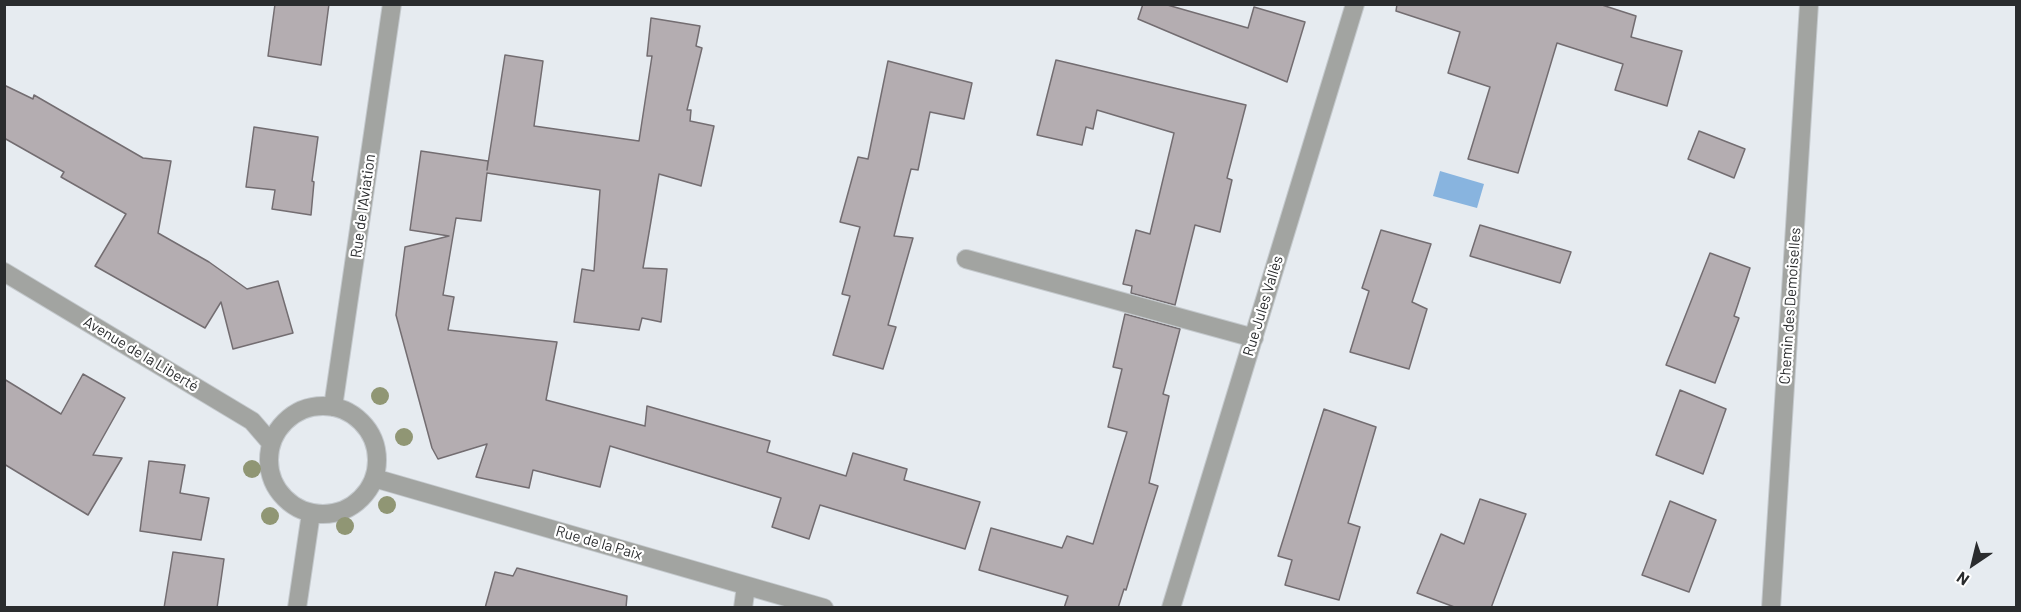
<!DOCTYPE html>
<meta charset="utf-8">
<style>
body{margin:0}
#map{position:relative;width:2021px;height:612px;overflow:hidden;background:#e6ebf0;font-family:Barlow,sans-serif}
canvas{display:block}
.frame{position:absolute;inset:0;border:6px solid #2a2c2e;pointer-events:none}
.north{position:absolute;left:1943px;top:534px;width:60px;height:60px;-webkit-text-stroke:4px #fff;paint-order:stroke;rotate:215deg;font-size:16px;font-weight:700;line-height:24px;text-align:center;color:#2a2c2e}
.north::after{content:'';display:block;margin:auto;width:21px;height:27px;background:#2a2c2e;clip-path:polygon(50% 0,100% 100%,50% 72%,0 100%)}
</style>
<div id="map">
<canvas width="2021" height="612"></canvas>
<div class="frame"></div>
<div class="north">N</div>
</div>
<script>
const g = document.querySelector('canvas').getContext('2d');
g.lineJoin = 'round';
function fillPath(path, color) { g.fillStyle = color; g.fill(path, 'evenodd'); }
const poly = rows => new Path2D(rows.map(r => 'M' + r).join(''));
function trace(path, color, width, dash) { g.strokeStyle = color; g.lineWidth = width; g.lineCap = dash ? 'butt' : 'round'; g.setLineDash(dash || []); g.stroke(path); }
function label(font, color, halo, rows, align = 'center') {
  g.font = font + ' Barlow,sans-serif'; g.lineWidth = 4.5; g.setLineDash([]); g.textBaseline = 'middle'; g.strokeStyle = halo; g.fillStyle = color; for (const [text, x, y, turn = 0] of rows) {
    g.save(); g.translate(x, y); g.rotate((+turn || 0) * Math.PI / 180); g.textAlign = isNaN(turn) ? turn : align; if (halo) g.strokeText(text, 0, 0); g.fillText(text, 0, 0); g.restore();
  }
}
fillPath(poly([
 [1440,171,1484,184,1477,208,1433,196]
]), '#88b4df');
const building = poly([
 [275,4,329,4,321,65,268,56,275,4],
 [1143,4,1164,4,1248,28,1254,7,1305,22,1287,82,1138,19,1143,4],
 [1397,4,1599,4,1636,16,1631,37,1682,51,1667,106,1615,90,1623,64,1557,43,1518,173,1468,159,1490,87,1448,73,1460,32,1396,11,1397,4],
 [651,18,700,26,696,46,702,48,687,110,691,110,690,121,714,126,701,186,659,174,643,268,667,269,661,322,642,318,639,330,574,322,582,269,594,271,600,190,487,173,481,221,456,218,443,295,454,297,448,330,557,342,546,400,645,426,647,406,770,441,767,452,846,476,853,453,907,469,904,480,980,502,965,549,820,505,809,539,772,527,781,498,610,446,600,487,533,470,529,488,476,477,487,444,438,459,432,448,396,315,405,247,449,236,410,230,421,151,488,161,487,170,505,55,543,61,534,126,639,141,652,56,647,56,651,18],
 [1056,60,1246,105,1227,178,1232,180,1220,232,1195,225,1175,305,1131,293,1132,286,1123,284,1136,230,1150,234,1174,133,1097,110,1093,129,1086,127,1082,145,1037,135,1056,60],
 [888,61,972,83,964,119,930,112,918,170,911,169,894,236,913,238,888,325,896,327,883,369,833,355,850,296,842,294,860,227,840,222,858,157,868,159,888,61],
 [4,85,33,99,34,95,143,158,171,161,158,233,209,262,247,289,278,281,293,333,233,349,221,302,205,328,95,266,126,214,61,177,64,172,4,138,4,85],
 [254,127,318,137,312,181,314,182,311,215,272,209,275,190,246,187,254,127],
 [1699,131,1745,149,1734,178,1688,159,1699,131],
 [1480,225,1571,252,1560,283,1470,256,1480,225],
 [1381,230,1431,244,1412,302,1427,309,1409,369,1350,352,1369,291,1362,288,1381,230],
 [1710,253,1750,268,1734,316,1739,318,1715,383,1666,365,1710,253],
 [1125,314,1180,329,1163,394,1169,396,1149,483,1158,486,1126,590,1124,589,1118,608,1064,608,1068,596,979,570,991,528,1062,548,1067,536,1093,544,1127,432,1108,427,1122,369,1113,367,1125,314],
 [83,374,125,398,93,455,122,458,88,515,4,464,4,379,61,414,83,374],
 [1680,390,1726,409,1703,474,1656,455,1680,390],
 [1324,409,1376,427,1348,523,1360,527,1339,600,1285,585,1292,560,1278,556,1324,409],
 [149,461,185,465,180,493,209,498,201,540,140,531,149,461],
 [1480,499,1526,514,1491,608,1457,608,1417,593,1441,534,1464,544,1480,499],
 [1670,501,1716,520,1689,592,1642,575,1670,501],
 [173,552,224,559,217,608,164,608,173,552],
 [517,568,627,596,626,608,485,608,495,572,513,576,517,568]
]);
fillPath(building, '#b4adb1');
trace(building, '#736d71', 1.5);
const street = poly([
 [966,259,1254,338],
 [4,272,252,421,271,443],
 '269 460a54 54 0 1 1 108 0a54 54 0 1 1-108 0Z',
 [333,407,392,4],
 [374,478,824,608],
 [297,608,311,513],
 [743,608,746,586],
 [1171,608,1355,4],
 [1771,608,1809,4]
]);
trace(street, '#c4c9cd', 20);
trace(street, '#a2a4a1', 18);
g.fillStyle = '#909674';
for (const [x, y] of [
 [380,396],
 [404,437],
 [252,469],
 [387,505],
 [270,516],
 [345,526]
]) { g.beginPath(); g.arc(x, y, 9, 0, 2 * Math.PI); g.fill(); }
label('15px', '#2a2c2e', '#fff', [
 ["Rue de l'Aviation",363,206,-82],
 ["Rue Jules Vallès",1263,306,-73],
 ["Chemin des Demoiselles",1790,306,-86],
 ["Avenue de la Liberté",141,354,31],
 ["Rue de la Paix",599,543,16]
]);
</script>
